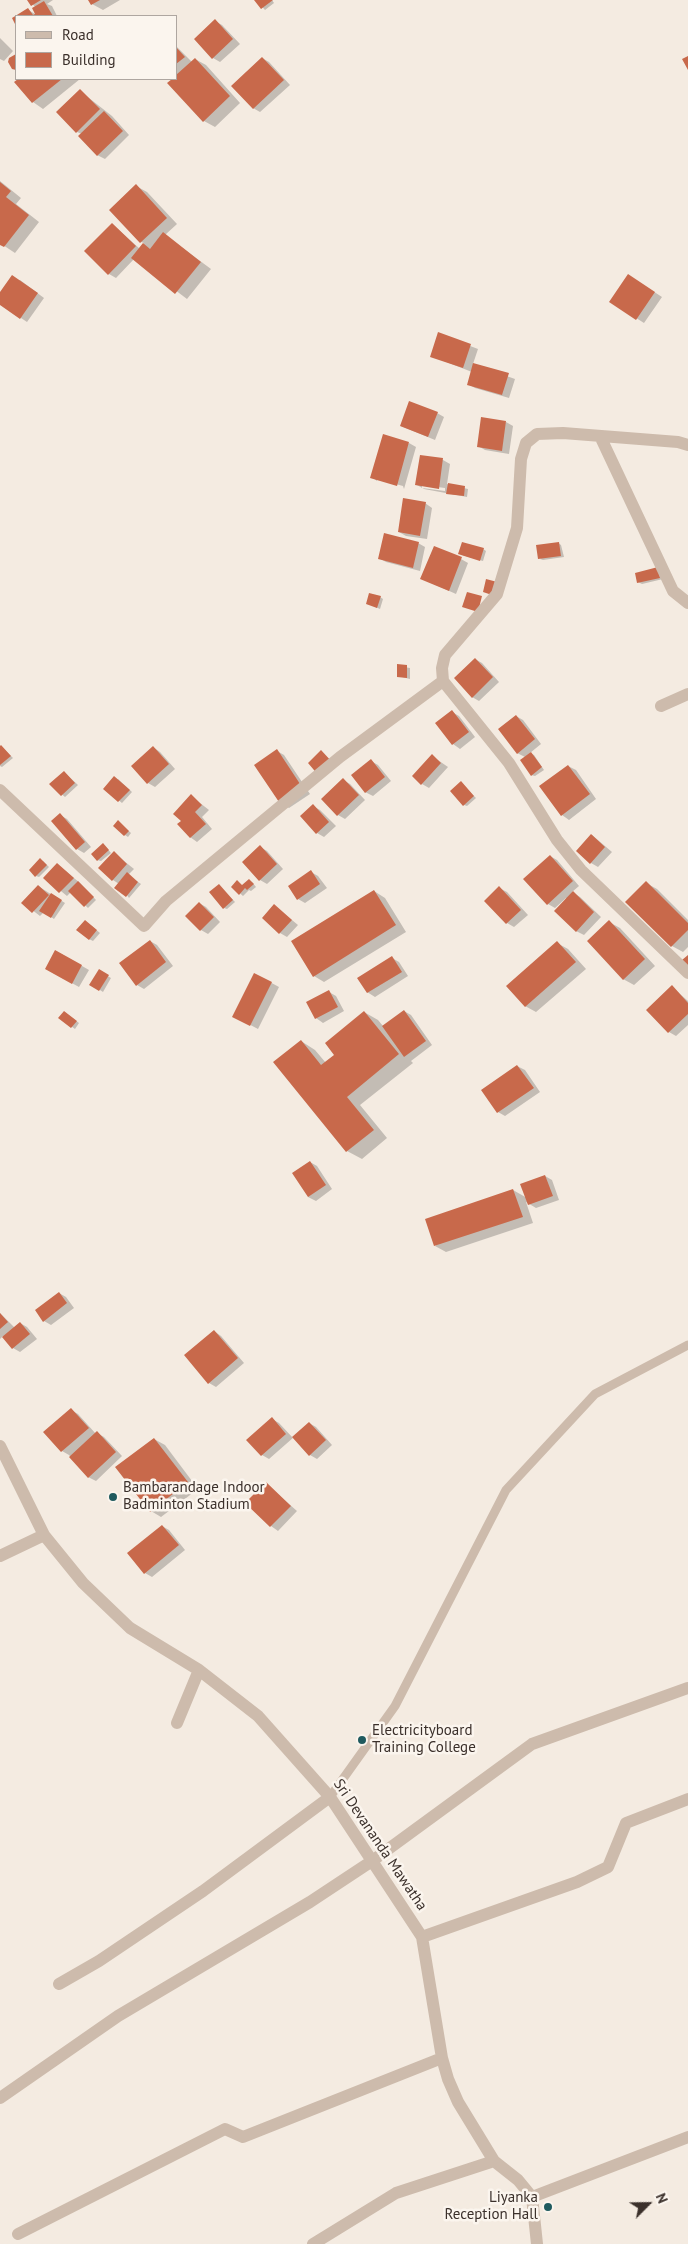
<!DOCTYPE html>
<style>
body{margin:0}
#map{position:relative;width:688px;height:2244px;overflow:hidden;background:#f4ebe1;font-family:"PT Sans",sans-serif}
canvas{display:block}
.legend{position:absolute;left:15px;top:15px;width:162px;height:65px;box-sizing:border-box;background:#fbf5ee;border:1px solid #aea6a0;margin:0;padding:6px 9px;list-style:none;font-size:15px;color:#3b302b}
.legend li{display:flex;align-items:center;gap:10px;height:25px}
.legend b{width:25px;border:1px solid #aea6a0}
.north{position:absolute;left:623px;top:2179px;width:50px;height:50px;-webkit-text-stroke:4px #fbf5ee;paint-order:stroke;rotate:67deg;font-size:14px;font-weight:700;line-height:20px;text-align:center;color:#3b302b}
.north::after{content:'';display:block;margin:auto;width:18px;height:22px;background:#3b302b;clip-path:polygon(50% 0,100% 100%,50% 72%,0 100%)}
</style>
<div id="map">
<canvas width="688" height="2244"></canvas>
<ul class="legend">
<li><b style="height:6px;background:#cdbbac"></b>Road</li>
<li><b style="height:14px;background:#c8694b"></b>Building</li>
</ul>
<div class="north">N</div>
</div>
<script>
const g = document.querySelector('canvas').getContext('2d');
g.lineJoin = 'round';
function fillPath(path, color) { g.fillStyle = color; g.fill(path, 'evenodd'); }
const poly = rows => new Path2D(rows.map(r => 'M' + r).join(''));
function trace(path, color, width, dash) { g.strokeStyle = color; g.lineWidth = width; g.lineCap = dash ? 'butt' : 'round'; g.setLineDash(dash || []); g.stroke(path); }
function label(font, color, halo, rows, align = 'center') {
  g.font = font + ' "PT Sans",sans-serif'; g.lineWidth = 5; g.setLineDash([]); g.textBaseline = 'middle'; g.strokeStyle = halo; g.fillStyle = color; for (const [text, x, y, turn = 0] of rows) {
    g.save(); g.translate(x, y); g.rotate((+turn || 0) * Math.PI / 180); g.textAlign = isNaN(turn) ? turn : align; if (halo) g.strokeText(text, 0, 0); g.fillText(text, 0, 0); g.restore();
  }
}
fillPath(poly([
 [29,0,53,0,47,4,52,6,57,16,17,16,28,10,37,15,36,8],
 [90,0,120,0,103,10,92,4],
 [256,0,272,0,274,3,265,10],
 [215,21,222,25,240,44,220,62,213,58],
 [0,38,13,51,4,61,0,59],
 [176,46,192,62,195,59,206,65,240,103,215,127,204,121,169,83,176,79],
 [262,58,269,62,290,85,260,112,253,108],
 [20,79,80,79,43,109,33,102,16,82],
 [80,91,112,116,129,135,105,159,97,155,82,134,77,132],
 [0,181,21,198,16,204,39,222,15,253,0,243],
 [136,186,147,192,177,224,165,235,211,269,187,299,134,259,116,278,109,274,86,251,112,224,140,249,144,243,141,242],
 [20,280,44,298,27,322,0,304,0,294],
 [636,280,662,297,644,323,611,302],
 [439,334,478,349,473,364,515,379,509,398,475,388,468,384,472,372,431,356],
 [437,413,444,417,435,440,401,426],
 [506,422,513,426,509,454,485,450,478,446],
 [409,443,416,447,404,489,403,486,377,479,377,481,372,477],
 [421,456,443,460,450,464,447,484,468,489,467,497,424,489,417,485],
 [422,485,445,488,445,491,422,488],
 [425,503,432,508,427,539,406,536,399,532],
 [418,543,425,547,420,571,386,562,379,558],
 [558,543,561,545,564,557,543,560,540,559],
 [483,549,486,551,483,561,462,555],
 [461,559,468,563,456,594,429,582],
 [661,570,663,579,642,584,638,582],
 [380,597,383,599,380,609,371,605],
 [475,659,482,663,499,682,479,701,472,697],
 [398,666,410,668,410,679,398,676],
 [452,712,459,716,475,737,460,749,453,744,437,724],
 [516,716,523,720,541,744,530,753,534,755,544,770,535,776,531,775,525,757,517,753],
 [1,746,13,758,2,767,0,766],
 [153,747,160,752,175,769,155,787,148,783],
 [277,751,284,755,310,794,289,808,282,804],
 [432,756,448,767,429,788,422,784],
 [371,761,378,765,391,781,373,796,365,792],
 [568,766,576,770,596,799,569,820,562,815],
 [64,772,78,785,65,797,51,785],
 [118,779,132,792,122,803,105,789],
 [343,780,350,784,365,800,345,819,338,815],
 [461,783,476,798,467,806,464,805],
 [191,796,209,810,202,817,212,829,197,842,190,837,183,821],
 [313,806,320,810,336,826,324,837,317,833],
 [60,815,67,819,91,847,84,853,77,849],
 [121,824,131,833,128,837,125,835],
 [592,835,612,852,598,867,591,863],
 [106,847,111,853,101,861,97,860],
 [260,847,267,851,283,869,267,884,260,880],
 [114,853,134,869,128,875,141,884,129,898,119,884,113,880],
 [550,856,557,860,579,886,572,892,580,897,601,917,584,935,576,931,566,898,555,908,548,904],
 [43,861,49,867,39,877,36,876],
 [57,864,80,883,96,900,88,908,71,892,67,896,45,878],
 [311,872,318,876,327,888,305,903,298,899],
 [252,882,256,887,251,891,249,890,243,896,233,887,243,886],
 [646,883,657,889,688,920,688,947,683,952,672,946,627,902],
 [219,885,235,902,227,909,224,908],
 [38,886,65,903,54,919,44,912,40,916,23,903],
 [499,888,507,892,528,915,514,927,507,923,486,901],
 [374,891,385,898,406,932,324,982,314,976],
 [199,903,206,907,220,922,208,934,201,930],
 [275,906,298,925,287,937,280,933],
 [609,922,620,928,655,966,634,985,623,979],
 [88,923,100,933,93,941,89,939],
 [150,941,157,945,173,966,144,989,137,985],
 [557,943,568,949,586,969,536,1012,525,1006],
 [56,951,89,970,79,987,46,969],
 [392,958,399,962,408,976,375,997,367,992],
 [99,971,111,978,103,992,91,984],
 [255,974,279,987,258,1029,241,1020],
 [672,987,688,1001,688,1025,676,1036,669,1032],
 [329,992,336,996,344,1011,323,1023,316,1018,308,1003],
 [404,1011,411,1015,432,1045,411,1061,413,1063,360,1105,387,1138,362,1159,347,1151,275,1062,301,1041,315,1050,326,1063,336,1055,364,1012,378,1020,383,1026],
 [67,1014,79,1023,75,1029,60,1018],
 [517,1066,525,1070,540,1092,505,1116,498,1112,483,1090],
 [310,1162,317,1166,332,1189,316,1201,308,1197],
 [545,1176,552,1180,559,1200,536,1208,526,1202,533,1223,446,1252,435,1246,513,1190,527,1198],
 [59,1293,66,1297,74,1308,51,1325,44,1321],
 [0,1313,15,1328,20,1323,27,1327,37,1339,20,1352,13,1348,3,1336,0,1339],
 [214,1331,221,1336,244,1363,216,1387,209,1383],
 [71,1410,78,1414,96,1434,97,1433,104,1437,122,1456,96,1481,88,1477,69,1455,62,1451],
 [272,1419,279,1423,293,1438,309,1423,316,1427,332,1445,317,1459,310,1455,294,1437,269,1459,262,1455,248,1440],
 [154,1439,165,1445,198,1489,161,1517,151,1511],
 [266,1484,297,1511,278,1531,271,1526,247,1503],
 [162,1526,169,1530,185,1550,152,1577,145,1573]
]), '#0003');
fillPath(poly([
 [27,0,41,0,31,6],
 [88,0,100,0,91,5],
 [254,0,273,0,261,9],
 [44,1,53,16,16,16,16,26,12,18,28,8,33,15,35,14,32,8],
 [215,19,233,39,212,59,194,39],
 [176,47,185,57,176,64],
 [16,54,16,70,12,69,8,62,9,58],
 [688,56,688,70,682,59],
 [262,57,284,80,253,109,231,86],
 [195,58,230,96,203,122,167,83,172,79,176,79,176,75],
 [18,79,62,79,32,103,14,82],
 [80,89,100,109,76,133,56,112],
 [104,111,123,131,97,156,78,136],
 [0,182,11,191,6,197,29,215,4,247,0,245],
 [136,184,167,218,140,243,109,210],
 [112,223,136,246,108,275,84,251],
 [163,232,201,262,175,294,131,258,143,243,150,249],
 [628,274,655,292,636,320,609,302],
 [12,275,38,293,20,319,0,305,0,292],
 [438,332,471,344,463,368,430,357],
 [473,363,509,373,502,395,467,385],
 [409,401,438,412,428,437,400,426],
 [481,417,506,421,502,451,477,447],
 [383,434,409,442,397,486,370,478],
 [420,455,443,458,439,489,415,485],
 [448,483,465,486,464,496,446,494],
 [403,498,426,502,420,536,398,532],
 [384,533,419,542,413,568,378,559],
 [462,542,484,548,480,561,458,554],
 [559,542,561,556,538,559,536,545],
 [434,546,462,557,449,591,420,579],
 [658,567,660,578,637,583,635,573],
 [486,579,501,583,498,597,483,592],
 [467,592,482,596,478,612,462,607],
 [369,593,381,596,377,608,366,604],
 [475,658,493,677,472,698,454,678],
 [397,664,407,665,407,678,397,677],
 [452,710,469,732,452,745,435,723],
 [516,715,535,739,517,754,498,729],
 [1,745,11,756,0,765,0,746],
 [153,746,169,764,147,784,131,766],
 [277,749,304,790,281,805,254,765],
 [321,750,333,763,319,776,308,763],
 [531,752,542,767,531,776,520,760],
 [432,754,441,763,421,785,412,776],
 [371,759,385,777,365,793,351,775],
 [568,765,590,794,561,816,539,786],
 [64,771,75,783,61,796,49,784],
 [114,776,130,790,118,802,103,789],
 [343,778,359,795,337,816,321,799],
 [461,781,474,796,463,806,450,791],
 [191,794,202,805,195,812,206,824,190,838,177,824,181,821,173,814],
 [313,804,329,822,316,834,300,816],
 [60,813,85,842,76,850,51,821],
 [118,820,129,831,124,836,113,826],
 [591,834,605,847,590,864,576,851],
 [103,843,109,850,97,861,91,854],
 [260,845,277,864,259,881,242,862],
 [114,851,127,864,112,881,98,868],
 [550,855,573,881,547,905,523,879],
 [40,858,47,865,35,877,29,870],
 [57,863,74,878,59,893,43,878],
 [311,870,320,884,297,900,288,886],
 [127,872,138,882,126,897,114,888],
 [249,879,254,884,247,890,245,888,239,895,231,887,237,880,242,885],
 [78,881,94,897,84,907,68,891],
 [646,881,688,923,688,930,671,947,625,902],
 [219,884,233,900,223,909,209,892],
 [38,885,49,895,32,913,21,903],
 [499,886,521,910,506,924,484,901],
 [374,890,396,925,313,977,291,941],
 [573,891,594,912,576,932,554,911],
 [51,893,62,900,51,918,39,911],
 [199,902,214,917,200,931,185,916],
 [274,904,292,920,279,934,262,918],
 [85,920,97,930,89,940,76,930],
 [609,920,645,959,623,980,587,941],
 [150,940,166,962,136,986,119,963],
 [557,941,576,962,525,1007,506,986],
 [55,950,82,965,72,984,45,969],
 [688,955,688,968,682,960],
 [392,956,402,972,367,993,357,978],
 [99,969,109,975,99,991,89,985],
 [254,973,272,982,250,1026,232,1017],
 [672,985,688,1003,688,1014,668,1033,646,1010],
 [329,990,338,1007,315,1019,306,1002],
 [404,1010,426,1041,404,1057,382,1026],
 [64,1011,77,1021,71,1028,58,1018],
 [364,1011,399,1054,347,1097,374,1130,346,1152,273,1062,301,1040,321,1065,334,1055,325,1043],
 [517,1065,534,1088,497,1113,481,1090],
 [310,1161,326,1185,308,1197,292,1173],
 [545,1175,553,1196,528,1205,520,1184],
 [513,1189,523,1217,434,1246,425,1219],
 [59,1292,67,1303,43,1322,35,1310],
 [0,1313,8,1322,0,1329],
 [20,1322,30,1334,12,1349,2,1337],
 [214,1330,238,1358,208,1384,184,1355],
 [71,1408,89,1428,61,1452,43,1432],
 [272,1417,286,1434,261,1456,246,1440],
 [309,1422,326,1440,309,1456,292,1437],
 [97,1431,116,1452,88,1478,69,1457],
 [154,1438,188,1482,150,1512,115,1467],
 [266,1482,291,1506,270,1527,245,1503],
 [162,1525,179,1545,144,1574,127,1553]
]), '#c8694b');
trace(poly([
 [330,1797,395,1706,506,1490,595,1394,688,1345]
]), '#cdbbac', 9);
trace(poly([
 [600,436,673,591,688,603],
 [443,681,509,763,557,840,581,870,688,973],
 [661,706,688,694],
 [0,790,144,926,166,901,340,757,443,681,442,668,445,655,497,594,517,528,521,459,526,443,537,434,563,433,678,442,688,445],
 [0,1446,44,1535,83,1583,130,1628,199,1670,258,1716,330,1797,422,1937,442,2058,448,2079,458,2102,494,2161,518,2180,532,2197,537,2244],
 [0,1556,44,1535],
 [177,1723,199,1670],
 [422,1937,577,1882,608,1867,626,1823,688,1799],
 [59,1984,99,1961,203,1891,330,1797],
 [0,2098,118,2016,310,1902,372,1861,532,1744,688,1688],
 [532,2197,688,2137],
 [18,2234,225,2129,243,2137,442,2058],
 [313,2244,396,2193,494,2161]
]), '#cdbbac', 12);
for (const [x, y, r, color] of [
 [113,1497,5,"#1f5a5e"],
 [362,1740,5,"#1f5a5e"],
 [548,2207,5,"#1f5a5e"]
]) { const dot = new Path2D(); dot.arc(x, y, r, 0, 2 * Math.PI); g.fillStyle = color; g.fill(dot); trace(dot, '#fbf5ee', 2); }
label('15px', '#3b302b', '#fbf5ee', [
 ["Bambarandage Indoor",123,1488],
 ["Badminton Stadium",123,1505],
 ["Electricityboard",372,1731],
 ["Training College",372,1748],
 ["Liyanka",538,2198,"right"],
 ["Reception Hall",538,2215,"right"]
], 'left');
label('15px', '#3b302b', '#fbf5ee', [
 ["Sri Devananda Mawatha",380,1845,56]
]);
</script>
